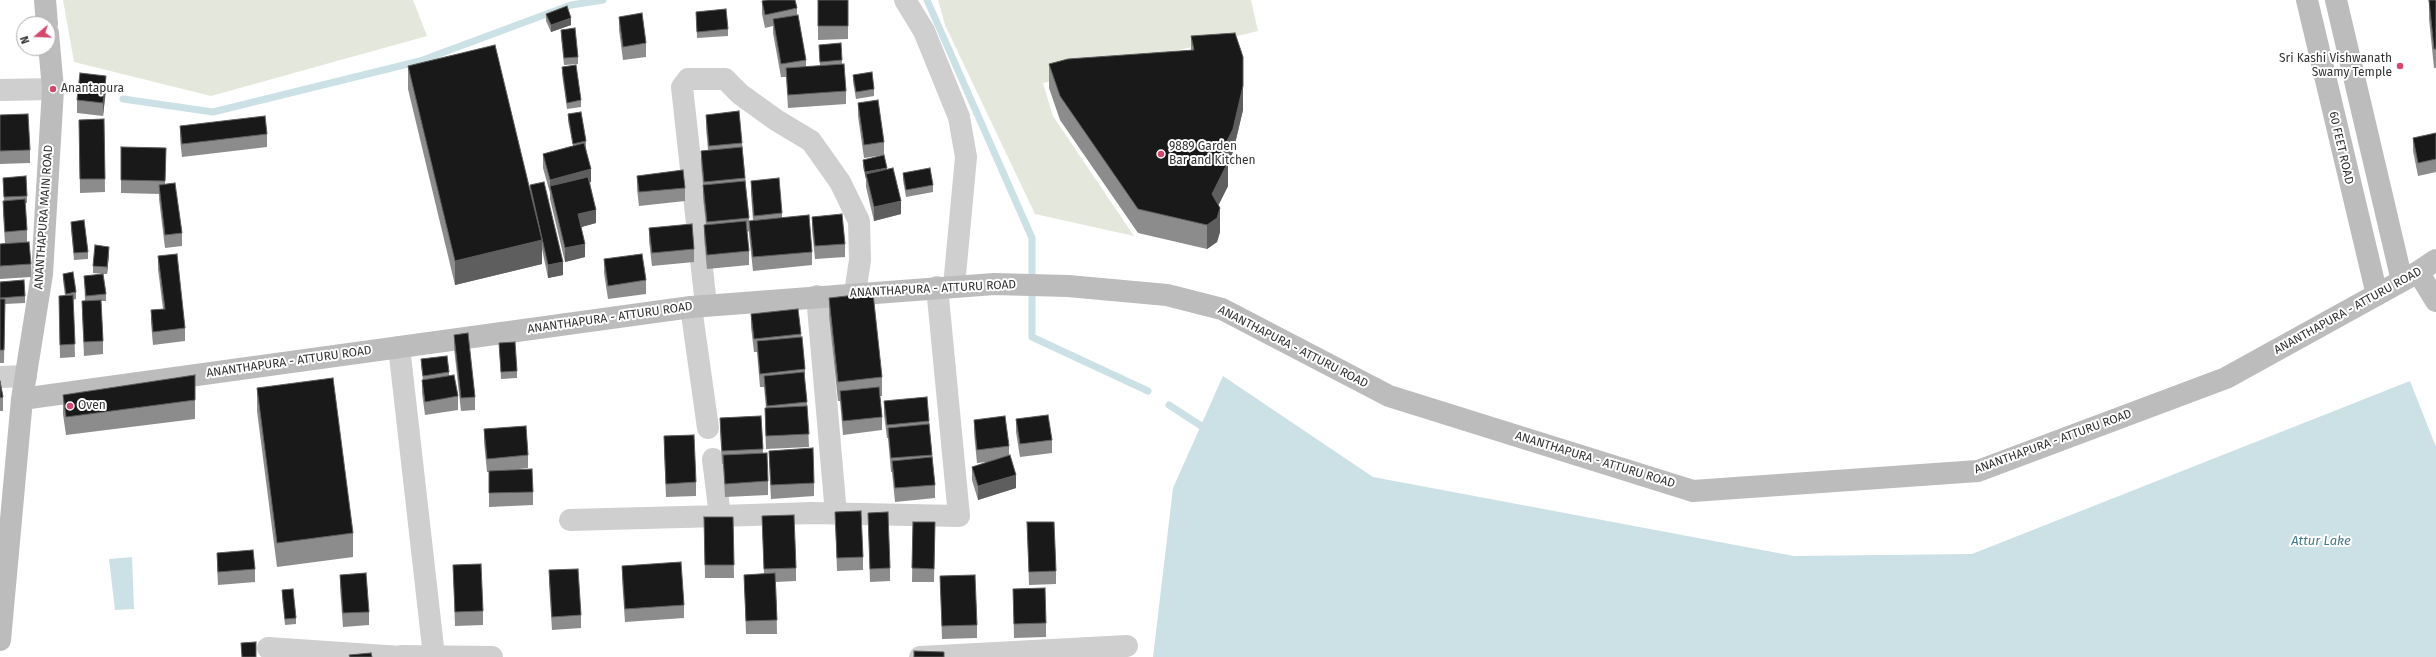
<!DOCTYPE html>
<style>
body{margin:0}
#map{position:relative;width:2436px;height:657px;overflow:hidden;background:#fff;font-family:"Fira Sans",sans-serif}
canvas{display:block}
.north{position:absolute;left:16px;top:16px;width:40px;height:40px;box-sizing:border-box;background:#fff;border:1px solid #adadad;border-radius:50%;rotate:251deg;font-size:11px;font-weight:700;line-height:16px;text-align:center;color:#323232}
.north::after{content:'';display:block;margin:auto;width:14px;height:18px;background:#d5486e;clip-path:polygon(50% 0,100% 100%,50% 72%,0 100%)}
</style>
<div id="map">
<canvas width="2436" height="657"></canvas>
<div class="north">N</div>
</div>
<script>
const g = document.querySelector('canvas').getContext('2d');
g.lineJoin = 'round';
function fillPath(path, color) { g.fillStyle = color; g.fill(path, 'evenodd'); }
const poly = rows => new Path2D(rows.map(r => 'M' + r).join(''));
function trace(path, color, width, dash) { g.strokeStyle = color; g.lineWidth = width; g.lineCap = dash ? 'butt' : 'round'; g.setLineDash(dash || []); g.stroke(path); }
function label(font, color, halo, rows, align = 'center') {
  g.font = font + ' "Fira Sans",sans-serif'; g.lineWidth = 4; g.setLineDash([]); g.textBaseline = 'middle'; g.strokeStyle = halo; g.fillStyle = color; for (const [text, x, y, turn = 0] of rows) {
    g.save(); g.translate(x, y); g.rotate((+turn || 0) * Math.PI / 180); g.textAlign = isNaN(turn) ? turn : align; if (halo) g.strokeText(text, 0, 0); g.fillText(text, 0, 0); g.restore();
  }
}
fillPath(poly([
 [63,0,413,0,427,36,211,96,74,62],
 [938,0,1251,0,1258,31,1043,83,1053,116,1134,236,1035,214,945,25]
]), '#e4e8dc');
fillPath(poly([
 [1223,376,1373,477,1794,556,1972,554,2410,381,2436,447,2436,657,1153,657,1173,488],
 [132,557,134,609,115,610,109,559]
]), '#cbe1e6');
trace(poly([
 [927,0,1032,238,1032,337,1148,391],
 [123,99,213,112,420,61,571,5,603,0],
 [1169,405,1209,431]
]), '#cbe1e6', 7);
trace(poly([
 [905,0,924,31,959,117,966,157,954,286],
 [0,90,53,89],
 [817,296,836,514],
 [706,305,682,87,688,79,725,79,740,94,776,120,811,141,840,182,859,221,860,260,855,293],
 [691,307,708,428],
 [399,347,434,656],
 [0,377,26,376],
 [713,459,720,516,812,513,959,516,937,287],
 [570,520,720,516],
 [268,648,401,657],
 [401,656,492,657],
 [920,657,1127,646]
]), '#cfcfcf', 22);
trace(poly([
 [45,0,47,24],
 [2307,0,2377,295],
 [2336,0,2402,281],
 [2418,272,2436,301],
 [22,399,691,307,994,284,1068,286,1167,295,1222,309,1389,396,1693,491,1978,471,2226,378,2418,272,2436,260],
 [0,640,22,399,42,274,53,89,48,33]
]), '#bcbcbc', 22);
fillPath(poly([
 [818,0,848,0,848,39,818,40],
 [2429,0,2436,0,2436,68,2434,68,2429,19],
 [762,1,797,8,797,15,806,60,806,67,820,66,819,45,842,60,842,64,846,91,846,104,788,108,786,77,781,77,773,33,773,26,765,28,762,14],
 [696,12,728,29,728,36,697,38],
 [546,14,571,25,551,32,546,21],
 [619,17,646,43,646,57,623,60,619,30],
 [561,30,578,57,578,64,564,65,561,37],
 [1191,36,1243,110,1233,152,1228,162,1228,186,1218,206,1220,232,1217,242,1207,249,1138,233,1060,120,1049,88,1049,64,1191,50],
 [408,66,530,192,530,185,563,275,548,278,542,249,542,264,455,285,408,89],
 [562,67,581,100,581,107,567,109,562,74],
 [853,75,874,89,874,96,856,99,853,82],
 [106,89,103,116,77,113,77,100],
 [858,103,884,142,884,155,864,158,858,116],
 [568,114,586,141,586,148,591,182,590,182,596,223,581,227,585,257,565,262,550,199,550,193,543,168,543,154,573,146,568,121],
 [0,115,30,150,30,163,0,164],
 [706,115,742,143,749,218,749,231,747,232,749,251,749,265,707,269,704,238,704,225,706,225,703,198,703,185,701,164,701,151,708,150,706,128],
 [104,119,105,192,80,193,79,120],
 [180,126,267,134,267,147,182,157,180,139],
 [2436,133,2436,172,2418,176,2413,151,2413,138],
 [121,147,166,148,165,185,182,233,182,246,165,248,159,199,159,194,121,193],
 [863,160,887,169,901,214,874,221,866,187,866,179,863,167],
 [903,173,933,185,933,192,906,197,903,180],
 [637,176,685,188,685,201,639,206,637,189],
 [3,178,27,196,27,203,25,203,27,230,27,242,31,264,31,277,0,279,0,244,5,243,3,214,4,201],
 [751,181,782,213,782,218,812,252,812,265,753,271,749,234,749,221,753,221,751,194],
 [812,217,845,244,845,257,815,259,812,230],
 [71,222,88,252,88,259,74,260,71,229],
 [649,228,694,249,694,262,652,266,649,241],
 [109,254,107,274,103,274,106,294,106,301,101,301,103,341,103,354,84,356,82,314,82,301,85,301,84,276,103,274,93,273,93,266],
 [158,256,185,328,185,341,153,345,151,323,151,310,163,309,158,269],
 [604,259,646,280,646,294,608,299,604,273],
 [63,274,76,292,76,299,73,300,75,357,60,358,59,296,65,296,63,280],
 [0,282,25,296,25,303,5,304,4,363,0,363],
 [829,298,882,377,882,396,880,396,882,417,882,430,843,435,840,401,838,401,829,316],
 [751,314,801,334,805,369,805,382,807,402,809,447,766,449,765,421,765,408,766,408,764,387,760,387,757,352,754,352,751,327],
 [454,335,475,397,475,410,461,411,454,348],
 [499,343,517,371,517,378,501,379],
 [421,359,449,372,449,376,458,396,458,410,425,415,422,393,422,380,423,380,421,366],
 [0,381,3,397,3,411,0,411],
 [257,388,353,533,353,557,277,567,257,411],
 [63,395,195,400,195,419,66,435,63,414],
 [884,401,929,421,935,485,935,498,895,502,892,472,891,472,888,438,887,438,884,414],
 [761,416,763,453,768,481,768,495,725,497,723,464,722,464,720,431,720,418],
 [1016,419,1052,440,1052,453,1020,457,1016,432],
 [974,420,1009,446,1009,455,1016,488,978,500,972,480,972,467,987,462,977,463,974,433],
 [484,429,528,455,528,468,502,471,533,492,533,505,489,507,489,472,487,472,484,442],
 [664,436,696,482,696,496,666,497,664,450],
 [769,451,814,483,814,496,771,499,769,464],
 [835,512,863,557,863,570,837,571],
 [868,513,890,568,890,581,870,582],
 [762,516,796,568,796,581,776,582,777,634,746,634,744,575,764,574],
 [704,517,733,517,734,578,705,578],
 [913,522,935,522,934,582,912,582],
 [1027,522,1056,571,1056,584,1029,585],
 [217,553,255,569,255,582,218,585,217,566],
 [453,565,483,611,483,625,455,626],
 [622,566,684,605,684,618,625,622,622,579],
 [549,570,581,615,581,628,552,630,549,583],
 [340,575,369,612,369,625,343,627,340,588],
 [940,576,977,625,977,638,942,639],
 [1013,589,1046,623,1046,637,1014,638],
 [282,590,296,618,296,624,285,625,282,597]
]), '#8c8c8c');
fillPath(poly([
 [571,18,571,25,551,32,551,25],
 [106,76,106,89,103,116,103,103],
 [1243,86,1243,110,1233,152,1225,169,1228,162,1228,186,1212,218,1212,194,1219,157],
 [887,168,887,174,866,174,865,179,865,172],
 [591,169,591,182,552,193,550,186,550,193,550,180],
 [901,201,901,214,874,221,874,207],
 [1220,208,1220,232,1217,242,1207,249,1207,225],
 [596,210,596,223,578,228,578,214],
 [542,240,542,264,455,285,455,261],
 [585,244,585,257,565,262,565,248],
 [109,247,109,254,107,274,107,267],
 [563,262,563,275,548,278,548,265],
 [1016,475,1016,488,978,500,978,486]
]), '#5e5e5e');
const building = poly([
 [767,0,795,0,797,8,765,15,762,1,767,0],
 [818,0,848,0,848,26,818,26,818,0],
 [2429,0,2436,0,2436,49,2434,49,2429,0],
 [567,6,571,18,551,25,546,14,567,6],
 [726,9,728,29,697,32,696,12,726,9],
 [642,13,646,43,623,47,619,17,642,13],
 [798,15,806,60,781,64,773,19,798,15],
 [575,28,578,57,564,58,561,30,575,28],
 [1235,33,1243,57,1243,86,1233,129,1219,157,1228,162,1212,194,1220,208,1217,218,1207,225,1138,209,1060,96,1049,64,1068,59,1194,50,1191,36,1235,33],
 [841,43,842,60,820,62,819,45,841,43],
 [495,45,542,240,455,261,408,66,495,45],
 [844,64,846,91,788,95,786,68,844,64],
 [576,65,581,100,567,103,562,67,576,65],
 [872,72,874,89,856,92,853,75,872,72],
 [80,73,106,76,103,103,77,100,80,73],
 [878,100,884,142,864,145,858,103,878,100],
 [739,111,742,143,709,146,706,115,739,111],
 [581,112,586,141,573,144,568,114,581,112],
 [28,114,30,150,0,151,0,115,28,114],
 [265,116,267,134,182,144,180,126,265,116],
 [104,119,105,179,80,179,79,120,104,119],
 [2436,133,2436,159,2418,163,2413,138,2436,133],
 [584,143,591,169,550,180,543,154,584,143],
 [121,147,166,148,165,181,121,180,121,147],
 [742,147,745,178,704,182,701,151,742,147],
 [884,155,887,168,865,172,863,160,884,155],
 [893,168,901,201,874,207,866,174,893,168],
 [930,168,933,185,906,190,903,173,930,168],
 [683,170,685,188,639,192,637,176,683,170],
 [26,176,27,196,4,197,3,178,26,176],
 [588,177,596,210,578,214,585,244,565,248,550,186,588,177],
 [779,178,782,213,754,216,751,181,779,178],
 [745,181,749,218,707,222,703,185,745,181],
 [544,182,563,262,548,265,530,185,544,182],
 [175,183,182,233,165,235,159,185,175,183],
 [25,199,27,230,5,232,3,201,25,199],
 [842,214,845,244,815,246,812,217,842,214],
 [809,215,812,252,753,257,749,221,809,215],
 [84,220,88,252,74,253,71,222,84,220],
 [746,221,749,251,707,255,704,225,746,221],
 [692,224,694,249,652,253,649,228,692,224],
 [29,242,31,264,0,266,0,244,29,242],
 [95,245,109,247,107,267,93,266,95,245],
 [177,254,185,328,153,332,151,310,165,309,158,256,177,254],
 [642,254,646,280,608,286,604,259,642,254],
 [73,272,76,292,66,294,63,274,73,272],
 [103,274,106,294,86,296,84,276,103,274],
 [24,280,25,296,0,298,0,282,24,280],
 [873,293,882,377,838,382,829,298,873,293],
 [73,295,75,344,60,345,59,296,73,295],
 [0,299,5,299,4,350,0,350,0,299],
 [101,300,103,341,84,342,82,301,101,300],
 [798,309,801,334,754,339,751,314,798,309],
 [468,333,475,397,461,398,454,335,468,333],
 [802,337,805,369,760,374,757,341,802,337],
 [515,342,517,371,501,372,499,343,515,342],
 [447,356,449,372,423,376,421,359,447,356],
 [804,372,807,402,767,406,764,376,804,372],
 [195,375,195,400,66,417,63,395,195,375],
 [454,375,458,396,425,402,422,380,454,375],
 [333,378,353,533,277,543,257,388,333,378],
 [0,381,3,397,0,398,0,381],
 [879,387,882,417,843,421,840,391,879,387],
 [927,397,929,421,887,425,884,401,927,397],
 [807,406,809,434,766,436,765,408,807,406],
 [1048,415,1052,440,1020,444,1016,419,1048,415],
 [761,416,763,449,722,451,720,418,761,416],
 [1005,416,1009,446,977,450,974,420,1005,416],
 [929,424,932,455,891,458,888,428,929,424],
 [526,426,528,455,487,459,484,429,526,426],
 [694,435,696,482,666,484,664,436,694,435],
 [813,448,814,483,771,485,769,451,813,448],
 [767,453,768,481,725,484,723,455,767,453],
 [1010,455,1016,475,978,486,972,467,1010,455],
 [932,457,935,485,895,488,892,461,932,457],
 [532,469,533,492,489,493,489,471,532,469],
 [861,511,863,557,837,558,835,512,861,511],
 [888,512,890,568,870,569,868,513,888,512],
 [794,515,796,568,764,569,762,516,794,515],
 [704,517,733,517,734,565,705,565,704,517],
 [913,522,935,522,934,569,912,568,913,522],
 [1027,522,1054,522,1056,571,1029,572,1027,522],
 [253,550,255,569,218,572,217,553,253,550],
 [681,562,684,605,625,609,622,566,681,562],
 [481,564,483,611,455,612,453,565,481,564],
 [578,569,581,615,552,617,549,570,578,569],
 [366,573,369,612,343,613,340,575,366,573],
 [775,573,777,620,746,621,744,575,775,573],
 [975,575,977,625,942,626,940,576,975,575],
 [1045,588,1046,623,1014,624,1013,589,1045,588],
 [293,589,296,618,285,619,282,590,293,589],
 [256,642,256,657,242,657,241,643,256,642],
 [914,651,944,652,944,657,914,657,914,651],
 [371,653,372,657,350,657,349,655,371,653]
]);
fillPath(building, '#191919');
trace(building, '#5e5e5e', 1);
for (const [x, y, r, color] of [
 [2400,66,4,"#d5486e"],
 [53,89,4,"#d5486e"],
 [1161,154,4,"#d5486e"],
 [70,406,4,"#d5486e"]
]) { const dot = new Path2D(); dot.arc(x, y, r, 0, 2 * Math.PI); g.fillStyle = color; g.fill(dot); trace(dot, '#fff', 1.5); }
label('12px', '#323232', '#fff', [
 ["Sri Kashi Vishwanath",2392,59,"right"],
 ["Swamy Temple",2392,73,"right"],
 ["Anantapura",61,89],
 ["9889 Garden",1169,147],
 ["Bar and Kitchen",1169,161],
 ["Oven",78,406]
], 'left');
label('12px', '#323232', '#fff', [
 ["60 FEET ROAD",2341,148,77],
 ["ANANTHAPURA MAIN ROAD",44,217,-86],
 ["ANANTHAPURA - ATTURU ROAD",933,289,-3],
 ["ANANTHAPURA - ATTURU ROAD",2348,311,-29],
 ["ANANTHAPURA - ATTURU ROAD",610,318,-8],
 ["ANANTHAPURA - ATTURU ROAD",1293,347,27],
 ["ANANTHAPURA - ATTURU ROAD",289,362,-8],
 ["ANANTHAPURA - ATTURU ROAD",2053,442,-20],
 ["ANANTHAPURA - ATTURU ROAD",1595,460,17]
]);
label('italic 13px', '#447a87', '#fff', [
 ["Attur Lake",2321,541]
]);
</script>
